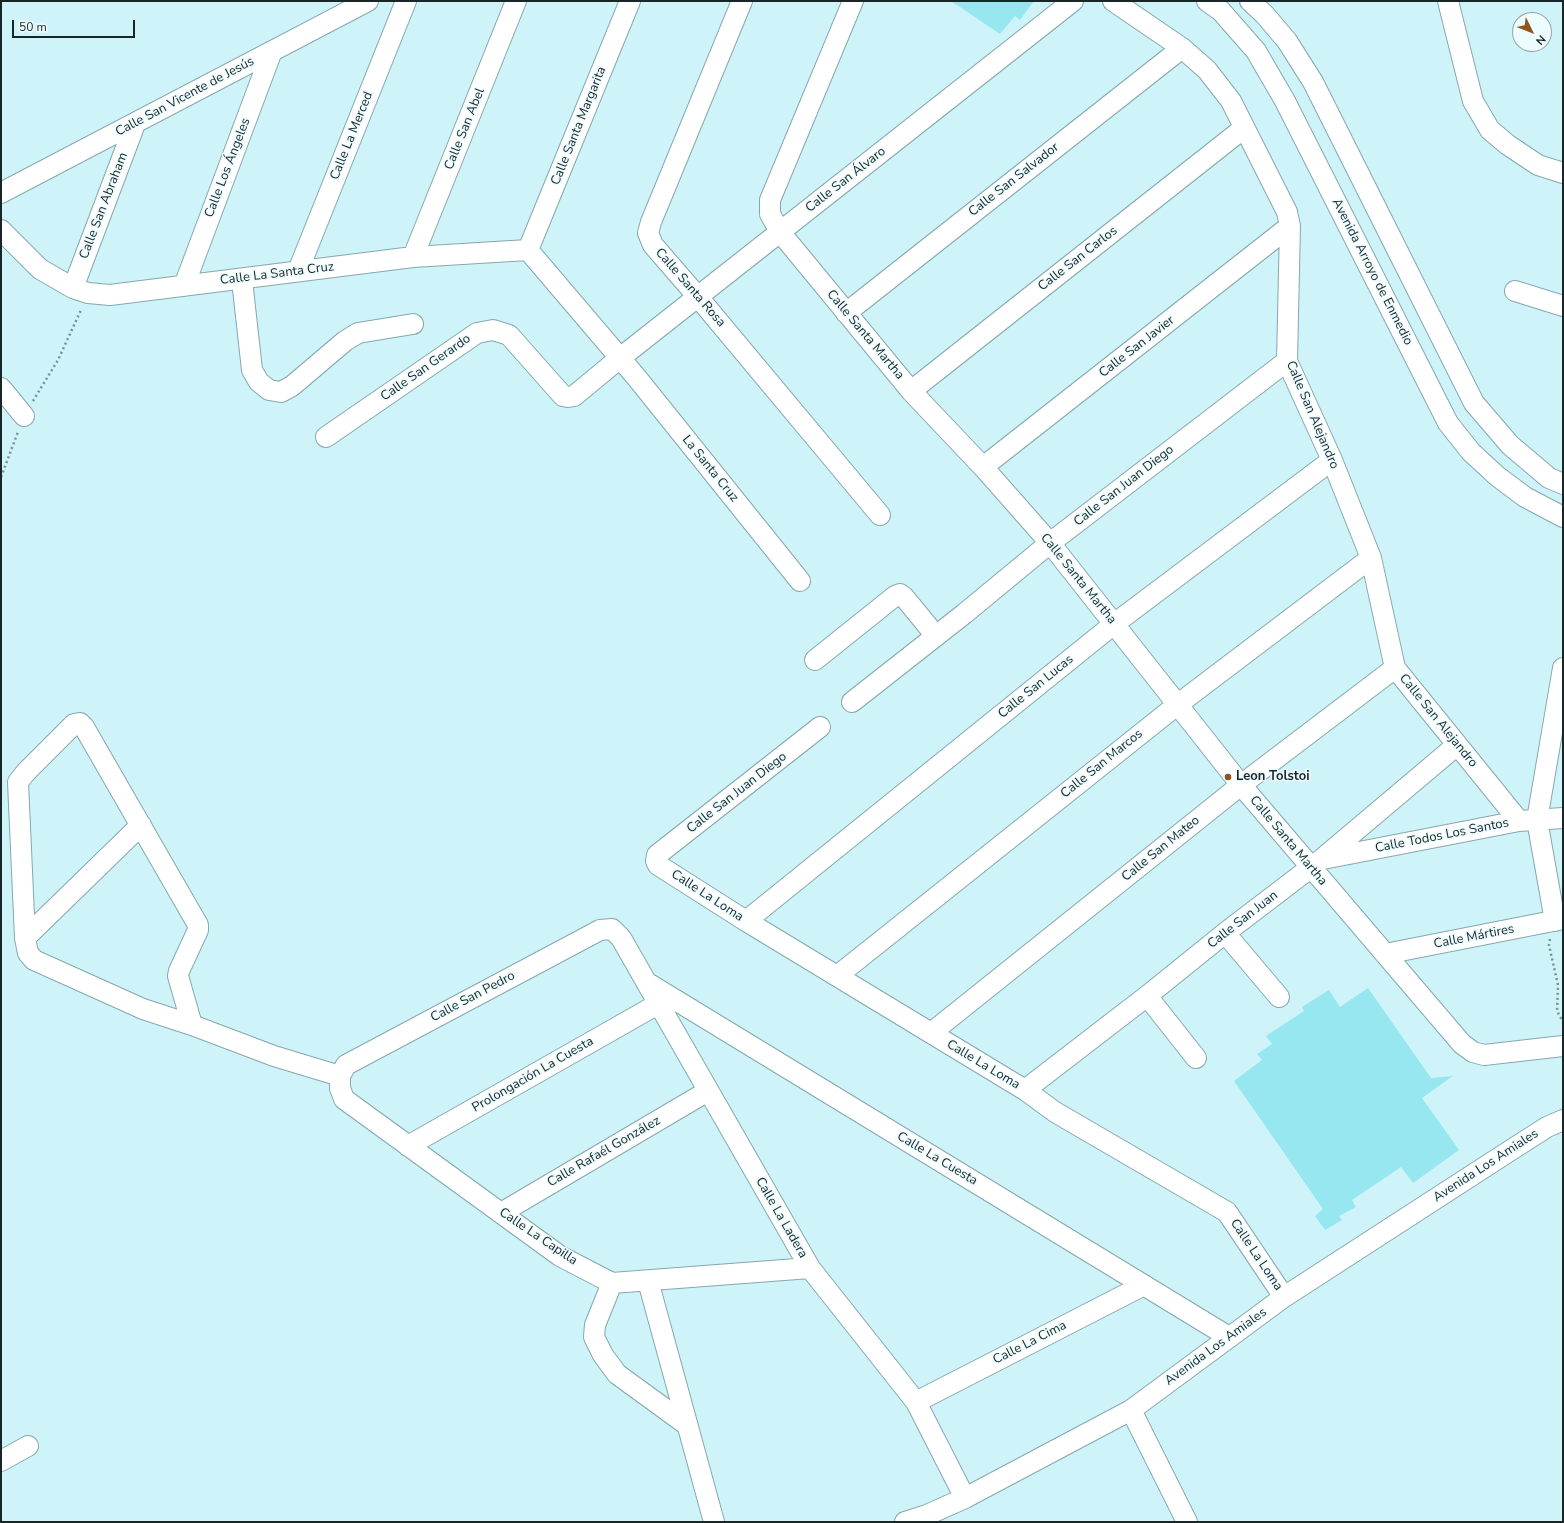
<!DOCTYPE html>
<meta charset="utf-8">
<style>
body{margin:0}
#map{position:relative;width:1564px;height:1523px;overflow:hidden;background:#cef3f8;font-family:"Nunito Sans",sans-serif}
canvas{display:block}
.frame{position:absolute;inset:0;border:2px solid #182628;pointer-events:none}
.north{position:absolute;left:1512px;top:12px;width:40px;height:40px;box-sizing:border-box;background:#edfcfe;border:1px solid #98a6a8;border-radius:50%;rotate:133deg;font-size:11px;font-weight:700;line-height:16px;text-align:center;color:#182628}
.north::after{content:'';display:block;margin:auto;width:14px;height:18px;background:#93531d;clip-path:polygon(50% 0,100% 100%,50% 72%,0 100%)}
.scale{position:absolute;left:12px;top:20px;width:123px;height:18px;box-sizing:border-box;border:2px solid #182628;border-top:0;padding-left:5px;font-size:12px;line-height:14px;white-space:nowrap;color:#182628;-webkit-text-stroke:3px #edfcfe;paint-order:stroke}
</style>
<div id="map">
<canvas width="1564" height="1523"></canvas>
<div class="frame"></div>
<div class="north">N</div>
<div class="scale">50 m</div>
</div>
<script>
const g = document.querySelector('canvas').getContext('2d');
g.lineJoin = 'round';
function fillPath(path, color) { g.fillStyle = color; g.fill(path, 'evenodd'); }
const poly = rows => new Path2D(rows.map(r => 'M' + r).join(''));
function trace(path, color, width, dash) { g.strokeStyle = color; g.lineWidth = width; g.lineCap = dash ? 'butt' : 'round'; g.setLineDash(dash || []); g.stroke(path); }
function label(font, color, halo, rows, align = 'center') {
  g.font = font + ' "Nunito Sans",sans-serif'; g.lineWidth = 3; g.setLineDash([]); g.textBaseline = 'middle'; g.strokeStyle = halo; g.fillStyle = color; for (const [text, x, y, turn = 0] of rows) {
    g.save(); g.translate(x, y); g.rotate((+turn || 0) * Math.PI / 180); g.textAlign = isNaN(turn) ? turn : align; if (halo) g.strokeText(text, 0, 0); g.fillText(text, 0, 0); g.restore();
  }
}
fillPath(poly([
 [951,1,1034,1,1020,20,1015,16,1000,34],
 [1368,988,1431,1078,1453,1076,1422,1098,1459,1150,1413,1183,1401,1167,1352,1200,1356,1207,1339,1216,1342,1220,1325,1230,1315,1216,1323,1209,1234,1081,1262,1060,1257,1054,1272,1044,1266,1036,1304,1011,1302,1007,1329,990,1340,1007]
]), '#97e7f1');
const minor = poly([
 [742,1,651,222,648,233,653,245,698,297,880,515],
 [853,1,770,200,770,214,780,232,911,391,983,467,1050,543,1241,785,1462,1044,1473,1052,1484,1055,1563,1046],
 [1113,1,1182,48,1207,70,1231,101,1287,212,1290,226,1287,361,1332,460,1371,558,1395,668,1519,821],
 [1207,1,1221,11,1256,51,1285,101,1448,423,1471,452,1497,476,1525,497,1563,517],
 [1250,1,1265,15,1287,41,1313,82,1474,403,1510,445,1549,478,1563,484],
 [1448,1,1473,101,1490,130,1508,145,1538,165,1563,173],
 [1,193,368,1],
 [1,230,40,269,73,288,88,293,110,295,413,257,528,250],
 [528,250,637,378,800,581],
 [528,250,630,1],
 [413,257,516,1],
 [298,271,406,1],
 [242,280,252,370,259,382,269,390,281,392,292,386,345,341,358,333,413,324],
 [184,286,272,51],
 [73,288,135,124],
 [1515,291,1563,306],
 [846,313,1182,48],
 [1,388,24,416],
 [911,391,1244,128],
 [326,437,477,333,493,330,509,335,563,396,568,397,574,396,620,358,1073,1],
 [983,467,1290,226],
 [815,660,895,596,900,594,904,597,936,636],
 [852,702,964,614,1050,543,1287,361],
 [820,727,657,855,656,861,658,865,746,921,1025,1090,1055,1112,1227,1212,1284,1297],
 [141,825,25,938,28,953,34,960,143,1009,192,1025,274,1056,340,1076],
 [1323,859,1519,821,1563,818],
 [746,921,1114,624,1332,460],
 [1555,921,1537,820,1563,668],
 [1225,933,1279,997],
 [25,938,18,782,26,772,74,724,80,723,84,727,198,925,198,930,179,971,178,976,192,1025],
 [1385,954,1563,919],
 [837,976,1177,705,1371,558],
 [646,982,1229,1337],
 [1147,996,1196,1058],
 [931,1033,1241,785,1395,668],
 [1025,1090,1147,996,1225,933,1322,859,1457,745],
 [408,1146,658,1004],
 [501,1213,708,1091],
 [810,1268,612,1283,560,1256,344,1099,340,1088,340,1076,346,1065,600,930,612,929,621,938,810,1268,916,1402,965,1498],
 [648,1281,714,1522],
 [612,1283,595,1325,594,1337,603,1355,617,1374,687,1425],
 [916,1402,1144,1285],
 [1131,1410,1187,1522],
 [1,1461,28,1446],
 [905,1522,927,1515,965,1498,1131,1410,1284,1297,1511,1150,1547,1127,1563,1120]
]);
trace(minor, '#85a8ad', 22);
trace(poly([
 [33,401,58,360,81,310],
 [1,477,18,432],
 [1550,939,1549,945,1558,985,1557,1011,1563,1022]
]), '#789296', 2.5, [2, 3]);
trace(minor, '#fff', 20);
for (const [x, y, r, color] of [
 [1228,777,4,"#93531d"]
]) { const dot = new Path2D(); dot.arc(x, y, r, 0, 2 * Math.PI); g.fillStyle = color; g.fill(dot); trace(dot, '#edfcfe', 1.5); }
label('13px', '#182628', '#edfcfe', [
 ["Calle San Vicente de Jesús",185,97,-28],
 ["Calle Santa Margarita",579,126,-68],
 ["Calle San Abel",465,129,-68],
 ["Calle La Merced",352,136,-68],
 ["Calle Los Ángeles",228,168,-69],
 ["Calle San Álvaro",846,180,-38],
 ["Calle San Salvador",1014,180,-38],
 ["Calle San Abraham",104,206,-69],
 ["Calle San Carlos",1078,259,-38],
 ["Avenida Arroyo de Enmedio",1372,272,63],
 ["Calle La Santa Cruz",277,274,-7],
 ["Calle Santa Rosa",690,288,49],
 ["Calle Santa Martha",865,335,50],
 ["Calle San Javier",1137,347,-38],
 ["Calle San Gerardo",426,368,-35],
 ["Calle San Alejandro",1312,415,67],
 ["La Santa Cruz",710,469,51],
 ["Calle San Juan Diego",1124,486,-38],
 ["Calle Santa Martha",1078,579,51],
 ["Calle San Lucas",1036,687,-39],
 ["Calle San Alejandro",1438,721,51],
 ["Calle San Marcos",1102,764,-39],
 ["Calle San Juan Diego",737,793,-38],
 ["Calle Todos Los Santos",1442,836,-11],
 ["Calle Santa Martha",1288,841,50],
 ["Calle San Mateo",1161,849,-39],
 ["Calle La Loma",707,896,33],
 ["Calle San Juan",1243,920,-38],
 ["Calle Mártires",1474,937,-11],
 ["Calle San Pedro",473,997,-28],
 ["Calle La Loma",983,1065,31],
 ["Prolongación La Cuesta",533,1075,-30],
 ["Calle Rafaél González",604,1152,-30],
 ["Calle La Cuesta",937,1159,31],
 ["Avenida Los Amiales",1486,1166,-33],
 ["Calle La Ladera",781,1218,60],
 ["Calle La Capilla",538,1237,34],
 ["Calle La Loma",1256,1255,56],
 ["Calle La Cima",1030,1343,-27],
 ["Avenida Los Amiales",1216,1347,-36]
]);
label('bold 13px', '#182628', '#edfcfe', [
 ["Leon Tolstoi",1236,777]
], 'left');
</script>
